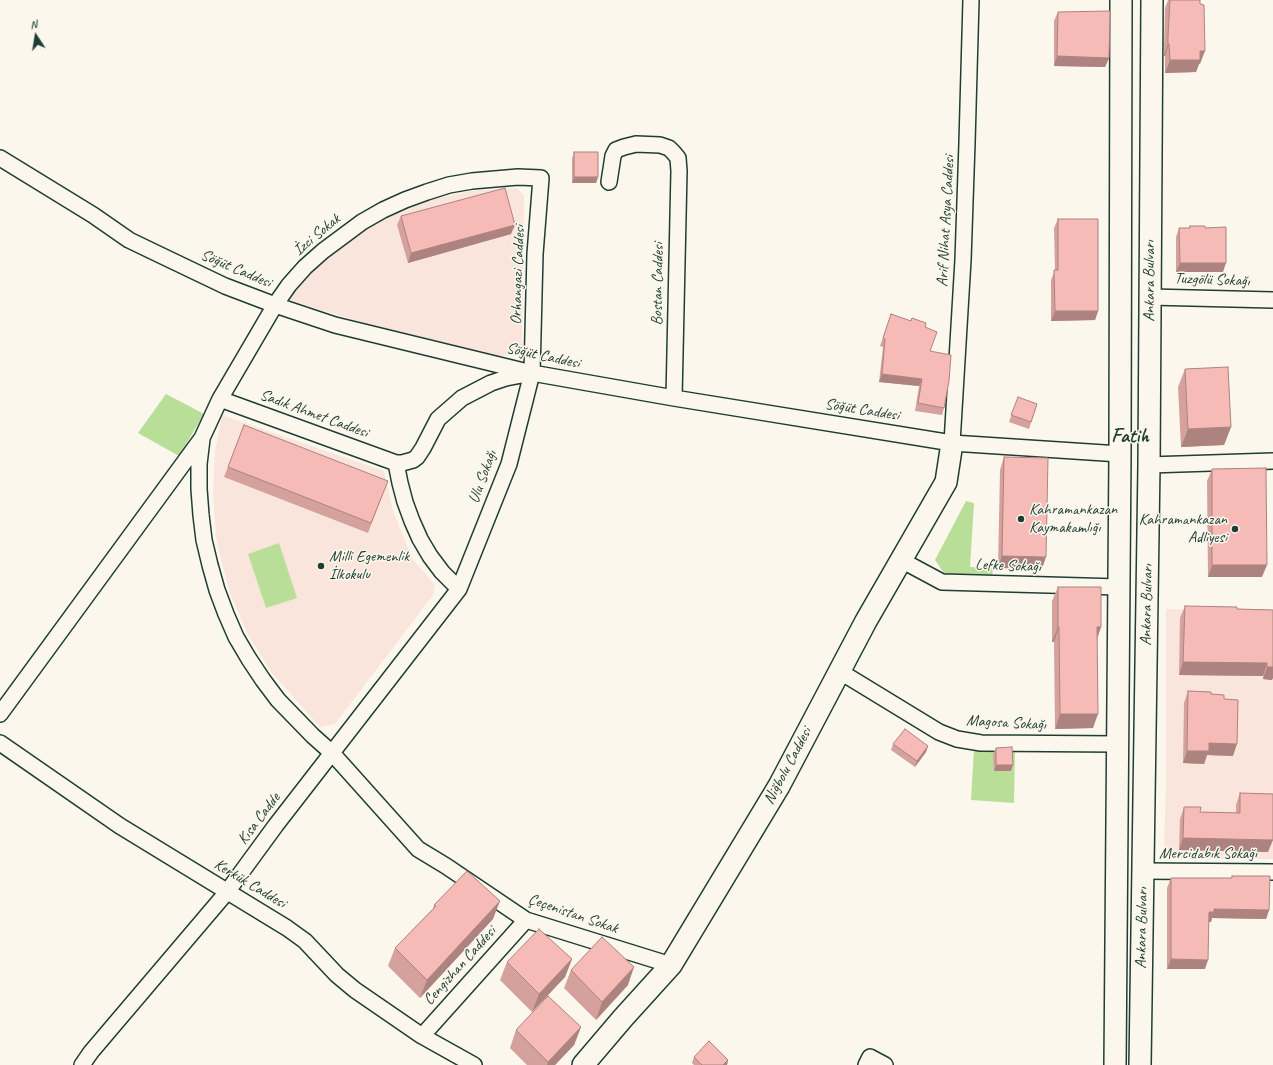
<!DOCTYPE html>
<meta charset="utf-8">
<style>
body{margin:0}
#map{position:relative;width:1273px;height:1065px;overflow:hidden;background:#fbf7ec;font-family:Caveat,sans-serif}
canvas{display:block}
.north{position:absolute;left:16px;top:16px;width:40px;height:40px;-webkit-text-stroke:3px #fbf7ec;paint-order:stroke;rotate:348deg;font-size:11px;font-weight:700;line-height:16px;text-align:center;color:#1f3d34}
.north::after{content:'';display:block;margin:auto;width:14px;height:18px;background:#1f3d34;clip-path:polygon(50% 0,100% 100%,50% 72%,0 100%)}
</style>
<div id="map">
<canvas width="1273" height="1065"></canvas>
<div class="north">N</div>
</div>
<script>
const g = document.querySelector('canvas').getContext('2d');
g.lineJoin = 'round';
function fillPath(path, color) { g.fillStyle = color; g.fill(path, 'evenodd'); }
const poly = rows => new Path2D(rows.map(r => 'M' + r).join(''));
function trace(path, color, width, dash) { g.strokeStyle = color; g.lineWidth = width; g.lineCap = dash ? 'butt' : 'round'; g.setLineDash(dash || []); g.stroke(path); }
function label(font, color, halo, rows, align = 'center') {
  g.font = font + ' Caveat,sans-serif'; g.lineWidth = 3; g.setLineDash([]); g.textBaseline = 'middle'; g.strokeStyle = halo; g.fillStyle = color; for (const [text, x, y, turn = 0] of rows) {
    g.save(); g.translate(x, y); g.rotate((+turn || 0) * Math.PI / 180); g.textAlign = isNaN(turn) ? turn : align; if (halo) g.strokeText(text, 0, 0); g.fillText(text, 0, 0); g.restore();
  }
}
fillPath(poly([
 [513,188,518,189,524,195,522,345,518,352,488,359,394,332,291,301,289,291,336,247,372,224,392,215,431,200,471,191],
 [222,415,384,471,393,511,412,558,435,585,433,595,335,724,320,727,272,673,248,635,230,593,220,556,216,537,213,494,215,451],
 [1166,609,1273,611,1273,859,1174,859,1164,851,1166,777]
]), '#fae5dc');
fillPath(poly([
 [166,394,204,414,179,456,138,433],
 [966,501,974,503,970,567,993,568,992,577,946,576,935,560],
 [279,543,297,598,266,608,248,554],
 [974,748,1015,749,1014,803,971,800]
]), '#b9de98');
const street = poly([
 [0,158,93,215,129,240,156,253,225,286,275,305,335,325,532,373,674,398,952,443,1120,454],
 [609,182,613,156,616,150,624,147,636,144,660,145,669,148,673,152,678,158,679,171,674,398],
 [1150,297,1273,300],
 [220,399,396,463,402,463,413,460,417,457,423,448,438,419,462,398,491,383,506,378,527,374],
 [202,439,199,464,199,489,201,515,204,540,210,565,217,590,226,614,236,637,249,659,263,680,278,700,313,736,332,753,418,849,446,866,526,920,671,965],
 [952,443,963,260,967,143,971,0],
 [396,463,400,483,405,502,412,521,420,539,430,556,442,572,459,589],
 [1149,465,1273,461],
 [901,560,942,582,1119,587],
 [839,671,939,732,957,739,981,743,1117,744],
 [0,714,202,438,220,399,275,305,289,285,305,267,323,251,362,222,383,210,405,200,427,192,449,185,472,181,518,177,541,178,535,254,532,373,509,464,459,589,276,825,227,892,91,1052,82,1065],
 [0,743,120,826,287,928,305,941,337,975,355,990,422,1036,474,1065],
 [1143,871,1273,872],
 [422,1036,526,920],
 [866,1065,870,1057,885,1065]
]);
const secondary = poly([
 [583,1065,623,1018,671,965,779,786,866,621,946,482,952,443],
 [1115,1065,1120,454,1121,0],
 [1140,1065,1149,465,1152,0]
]);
trace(street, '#1f3d34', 18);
trace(secondary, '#1f3d34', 24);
trace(street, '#fbf7ec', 15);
trace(secondary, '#fbf7ec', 21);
fillPath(poly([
 [1168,0,1200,0,1200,64,1199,64,1196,72,1165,73,1165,56,1164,56,1164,49,1165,8],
 [1058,12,1109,58,1105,67,1054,66,1054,21],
 [574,152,598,177,596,183,572,183,572,159],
 [401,216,511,234,408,263,397,225],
 [1058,219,1098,311,1095,320,1051,321,1051,280,1055,270,1054,228],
 [1190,226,1205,228,1223,272,1176,272,1176,237,1179,228,1189,228],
 [891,314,925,327,930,351,944,408,942,415,915,411,919,386,879,382,883,347,880,346],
 [1185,369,1231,427,1224,445,1181,447,1178,387],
 [1018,397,1037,404,1029,429,1009,422],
 [244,425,384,491,368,533,224,477],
 [1004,457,1042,569,998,568,1000,470],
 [1212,469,1262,577,1208,577,1207,481],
 [1058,587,1101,627,1097,638,1093,728,1055,729,1054,642,1052,642,1052,601],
 [1185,606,1237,609,1273,610,1272,680,1263,679,1263,676,1179,675,1180,618],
 [1188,691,1211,694,1224,699,1233,756,1207,755,1204,764,1183,763,1184,703],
 [893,744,928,746,926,752,915,767,891,750],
 [996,748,1011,771,994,771,993,754],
 [1240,793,1268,852,1179,850,1180,819,1184,807,1200,812,1236,813,1236,805],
 [1232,876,1269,910,1266,919,1212,918,1211,922,1208,922,1205,969,1167,969,1167,888,1171,878,1232,878],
 [434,905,493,919,420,998,388,966,395,948,433,909],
 [572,959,565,977,532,1012,500,980,507,962],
 [571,970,628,985,596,1020,564,988],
 [581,1027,574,1045,555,1065,527,1065,510,1048,516,1030],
 [694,1057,728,1060,727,1065,694,1065,692,1063]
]), '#d4a19d');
fillPath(poly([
 [1168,44,1169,44,1165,56,1164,56],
 [1200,51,1205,51,1200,64,1199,64,1196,72,1165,73,1170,60],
 [1057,56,1109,58,1105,67,1054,66],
 [574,177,598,177,596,183,572,183],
 [515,225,511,234,408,263,411,253],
 [1180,263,1226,263,1223,272,1176,272],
 [1055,311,1098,311,1095,320,1051,321],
 [882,374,922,379,919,386,879,382],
 [1231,427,1224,445,1181,447,1188,429],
 [1002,556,1046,557,1042,569,998,568],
 [1212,565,1267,565,1262,577,1208,577],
 [1058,627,1059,627,1054,642,1052,642],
 [1097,627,1101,627,1096,642],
 [1183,662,1267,663,1263,676,1179,675],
 [1267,667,1273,667,1273,678,1272,680,1263,679],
 [1060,714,1098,714,1093,728,1055,729],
 [1209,743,1237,744,1233,756,1207,755,1204,764,1183,763,1187,751],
 [928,746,926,752,915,767,917,761],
 [996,765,1013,765,1011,771,994,771],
 [1183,838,1273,840,1268,852,1179,850],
 [500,901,493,919,420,998,427,980],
 [1214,909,1269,910,1266,919,1212,918,1211,922,1205,922,1209,912],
 [572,959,565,977,532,1012,539,994],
 [1171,959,1208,960,1205,969,1167,969],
 [634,967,628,985,596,1020,602,1002],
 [581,1027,574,1045,555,1065,547,1065,548,1062],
 [728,1060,727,1065,723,1065]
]), '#ac837f');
const building = poly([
 [1170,0,1200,0,1200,4,1204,5,1205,51,1200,51,1200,60,1170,60,1169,44,1168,44,1168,37,1170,0],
 [1110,11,1109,58,1057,56,1058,12,1110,11],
 [574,152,598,152,598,177,574,177,574,152],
 [505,188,515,225,411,253,401,216,505,188],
 [1058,219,1098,219,1098,311,1055,311,1054,270,1058,270,1058,219],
 [1190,226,1205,226,1205,228,1226,227,1226,263,1180,263,1179,228,1190,228,1190,226],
 [891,314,911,321,912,318,926,323,925,327,937,332,930,351,951,355,949,381,944,408,918,403,922,379,882,374,885,339,883,338,891,314],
 [1228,367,1231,427,1188,429,1185,369,1228,367],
 [1018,397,1037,404,1031,422,1011,415,1018,397],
 [244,425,388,481,371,523,228,467,244,425],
 [1004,457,1048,458,1046,557,1002,556,1004,457],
 [1266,468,1267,565,1212,565,1212,469,1266,468],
 [1058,587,1101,587,1101,627,1097,627,1098,714,1060,714,1059,627,1058,627,1058,587],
 [1185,606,1237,607,1237,609,1273,610,1273,667,1267,667,1267,663,1183,662,1185,606],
 [1188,691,1211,692,1211,694,1224,695,1224,699,1238,700,1237,744,1209,743,1209,751,1187,751,1188,691],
 [905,729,928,746,917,761,893,744,905,729],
 [1012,747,1013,765,996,765,996,748,1012,747],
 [1240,793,1273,794,1273,840,1183,838,1184,807,1201,807,1200,812,1240,813,1240,793],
 [467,871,500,901,427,980,395,948,436,906,434,905,467,871],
 [1232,876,1270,876,1269,910,1214,909,1214,912,1209,912,1208,960,1171,959,1171,878,1232,878,1232,876],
 [539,929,572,959,539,994,507,962,539,929],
 [602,937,634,967,602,1002,571,970,602,937],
 [548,996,581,1027,548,1062,516,1030,548,996],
 [709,1041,728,1060,723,1065,702,1065,694,1057,709,1041]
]);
fillPath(building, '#f6bbb6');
trace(building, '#ac837f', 1);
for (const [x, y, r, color] of [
 [1021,519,4,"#1f3d34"],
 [1235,529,4,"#1f3d34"],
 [321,566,4,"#1f3d34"]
]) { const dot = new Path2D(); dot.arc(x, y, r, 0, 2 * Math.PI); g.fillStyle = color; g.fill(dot); trace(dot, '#fbf7ec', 1.5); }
label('16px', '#1f3d34', '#fbf7ec', [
 ["Arif Nihat Asya Caddesi",946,221,-87],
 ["İzci Sokak",317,235,-40],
 ["Söğüt Caddesi",236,269,23],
 ["Orhangazi Caddesi",518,275,-88],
 ["Tuzgölü Sokağı",1212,280,2],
 ["Ankara Bulvarı",1150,281,-90],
 ["Bostan Caddesi",658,284,-89],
 ["Söğüt Caddesi",543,356,12],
 ["Söğüt Caddesi",862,410,9],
 ["Sadık Ahmet Caddesi",314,414,20],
 ["Ulu Sokağı",483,477,-70],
 ["Lefke Sokağı",1008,566,2],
 ["Ankara Bulvarı",1147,605,-89],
 ["Magosa Sokağı",1006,723,3],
 ["Niğbolu Caddesi",788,766,-62],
 ["Kısa Cadde",259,819,-53],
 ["Mercidabık Sokağı",1208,854],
 ["Kerkük Caddesi",250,884,31],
 ["Çeçenistan Sokak",573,914,19],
 ["Ankara Bulvarı",1142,928,-89],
 ["Cengizhan Caddesi",460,966,-48]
]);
label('16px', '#1f3d34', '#fbf7ec', [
 ["Kahramankazan",1029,510],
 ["Kaymakamlığı",1029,528],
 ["Kahramankazan",1227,520,"right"],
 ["Adliyesi",1227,538,"right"],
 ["Milli Egemenlik",329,557],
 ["İlkokulu",329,575]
], 'left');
label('bold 20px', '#1f3d34', '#fbf7ec', [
 ["Fatih",1130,437]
]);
</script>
